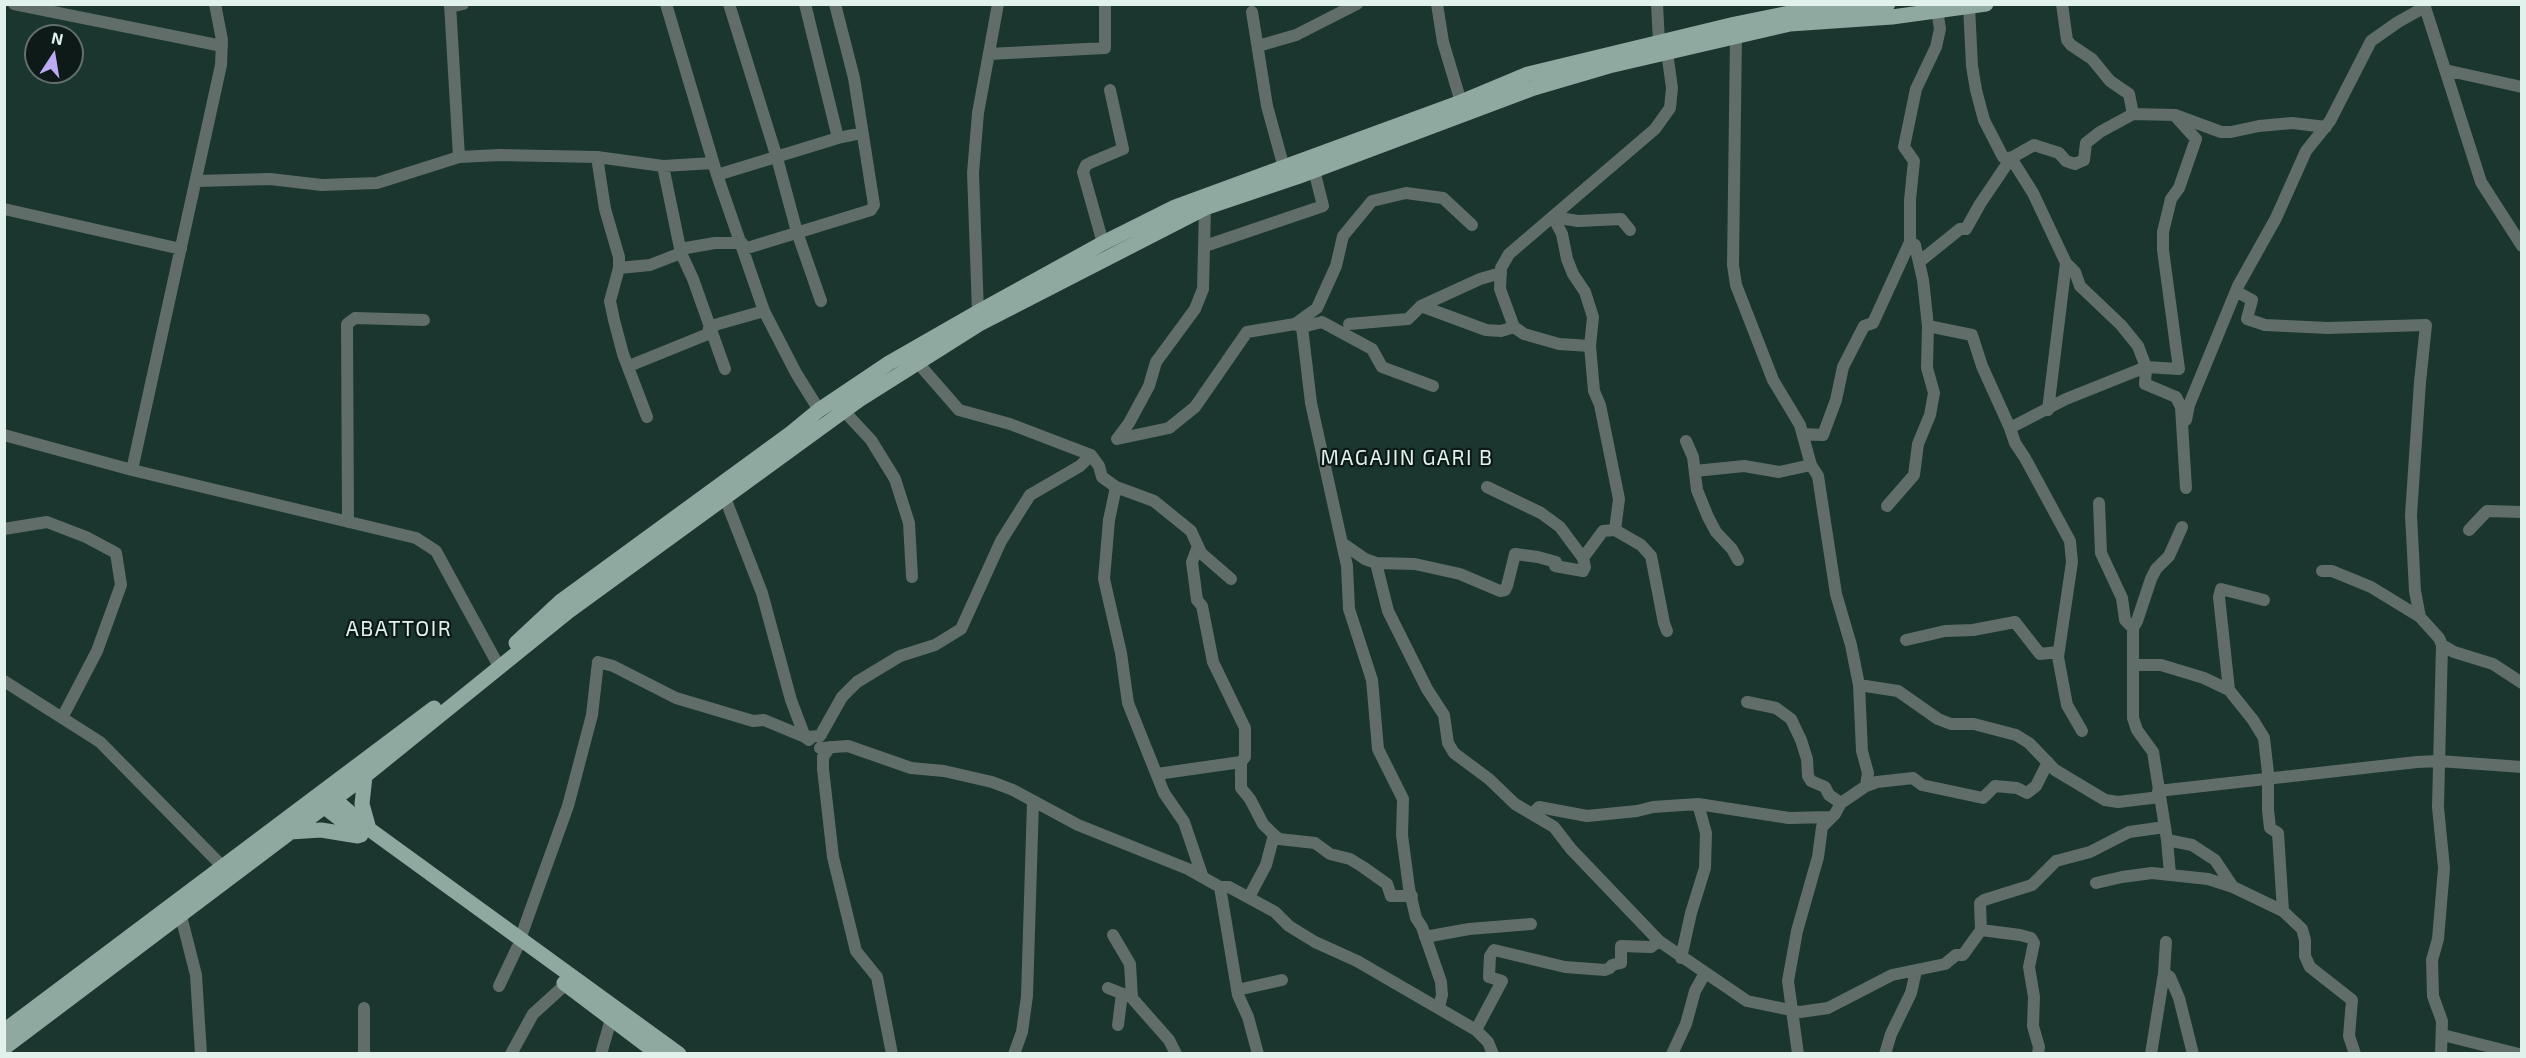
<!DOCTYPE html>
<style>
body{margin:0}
#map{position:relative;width:2526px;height:1058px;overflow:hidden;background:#1a362e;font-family:"Exo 2",sans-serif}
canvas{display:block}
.frame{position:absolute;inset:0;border:6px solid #e1f1ec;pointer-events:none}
.north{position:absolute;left:24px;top:24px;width:60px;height:60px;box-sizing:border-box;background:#0e1a17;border:2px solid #62706c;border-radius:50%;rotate:12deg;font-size:16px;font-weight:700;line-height:24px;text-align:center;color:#e1f1ec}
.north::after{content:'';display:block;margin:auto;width:21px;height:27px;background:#bea9f5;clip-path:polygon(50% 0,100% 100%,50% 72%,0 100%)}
</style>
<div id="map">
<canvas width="2526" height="1058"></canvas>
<div class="frame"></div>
<div class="north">N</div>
</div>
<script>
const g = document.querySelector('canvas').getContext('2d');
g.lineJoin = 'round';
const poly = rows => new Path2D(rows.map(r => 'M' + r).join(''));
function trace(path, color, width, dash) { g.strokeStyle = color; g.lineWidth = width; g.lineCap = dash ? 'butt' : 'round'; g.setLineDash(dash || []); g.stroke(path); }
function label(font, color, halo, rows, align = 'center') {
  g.font = font + ' "Exo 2",sans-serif'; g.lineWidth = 4.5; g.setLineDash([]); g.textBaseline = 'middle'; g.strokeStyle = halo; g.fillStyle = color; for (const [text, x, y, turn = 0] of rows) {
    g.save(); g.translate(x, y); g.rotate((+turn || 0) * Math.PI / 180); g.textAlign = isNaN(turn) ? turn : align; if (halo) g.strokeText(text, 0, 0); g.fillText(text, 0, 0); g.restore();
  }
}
trace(poly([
 [14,4,222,46],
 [450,4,459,157],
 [666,4,717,175,764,311,796,373,819,410],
 [729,4,777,158,797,232,821,301],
 [805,4,838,138],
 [1437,4,1443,42,1461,102],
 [1657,4,1659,42],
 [2062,4,2067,40,2071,45,2092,59,2110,81,2129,94,2133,114],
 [2424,4,2481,182,2522,246],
 [1969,6,1972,66,1976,90,1984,120,2003,157,2011,158,2033,193,2066,263,2075,272,2080,286,2121,325,2138,346,2146,367,2145,384,2176,397,2181,407,2186,488],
 [450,7,463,4],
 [1252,12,1267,106,1284,168],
 [1736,36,1733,265,1736,285,1773,380,1800,425,1811,465,1818,476,1836,594,1851,645,1859,685,1862,751,1868,773,1866,786,1841,803,1835,814,1822,827,1818,857,1797,931,1788,981,1798,1054],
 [1258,46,1296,35,1357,4],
 [989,54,1105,48,1105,4],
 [2445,70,2522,87],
 [597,157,605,209,619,257,619,268,610,301,614,320,623,354,647,417],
 [663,166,681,253,693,279,725,369],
 [717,175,838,138,862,133],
 [196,181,270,179,322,185,377,183,459,157,499,155,597,157,663,166,713,163],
 [4,209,181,249],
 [1553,217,1562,234,1567,259,1573,274,1585,292,1593,317,1590,346,1594,391,1600,405,1619,499,1615,530,1641,545,1651,556,1664,623,1667,631],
 [1553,217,1578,221,1621,219,1630,230],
 [1103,243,1083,172,1086,165,1092,162,1123,149,1110,90],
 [1205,246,1323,206,1314,170],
 [744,249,871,210,874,205,854,78,835,4],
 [1919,262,1960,229,1966,229,1980,204,2011,158,2034,145,2059,153,2066,161,2075,164,2084,160,2086,143,2100,132,2133,114,2175,115,2221,132,2231,132,2259,126,2292,123,2326,127],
 [619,268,650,265,681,253,686,248,715,243,742,243],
 [2237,292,2252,300,2247,319,2265,325,2328,328,2426,325,2420,382,2411,515,2415,591,2420,617],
 [1421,306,1486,330,1501,331,1514,327],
 [978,312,973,173,978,113,998,4],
 [1349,324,1408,319,1421,306,1480,279,1501,273],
 [1297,325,1302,327,1322,322,1372,349,1382,367,1433,386],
 [1928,326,1972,335,1982,366,2010,428,2015,443,2025,458,2070,541,2072,562,2058,657,2067,705,2082,731],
 [1302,327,1311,403,1347,566,1349,609,1372,680,1378,749,1403,799,1402,835,1409,888,1416,918,1422,927,1441,982,1442,995,1439,1007],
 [1590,346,1559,344,1524,334,1514,327,1500,289,1501,268,1509,254,1655,129,1670,108,1672,88,1667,52],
 [918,363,959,410,1010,424,1091,455,1099,466,1102,477,1116,487,1154,501,1191,531,1201,553,1231,579],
 [629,366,708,334,709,328,718,324,764,311],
 [2048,410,2066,263],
 [844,411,871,440,895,479,909,523,912,577],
 [2186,420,2189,405,2238,286,2276,218,2306,151,2330,121,2371,41,2398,22,2425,7],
 [2010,428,2066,399,2146,367,2179,369,2163,250,2163,232,2171,199,2179,188,2196,139,2176,117],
 [1803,434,1823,435,1836,400,1843,367,1864,326,1873,323,1910,242,1910,200,1914,161,1904,147,1916,89,1936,47,1940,29,1937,10],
 [4,435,132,470,416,538,436,551,496,661],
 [1117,439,1169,428,1195,407,1247,332,1295,324,1317,308,1336,266,1343,236,1372,201,1406,193,1443,198,1472,225],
 [1117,439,1129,423,1149,386,1156,362,1195,309,1203,289,1205,208],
 [1686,441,1693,457,1697,490,1708,517,1716,532,1732,549,1738,560],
 [132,470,221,65,222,40,215,4],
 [1695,471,1744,466,1779,472,1811,465],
 [1116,487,1109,520,1104,579,1121,653,1128,703,1164,793,1184,822,1202,875],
 [1487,487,1541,513,1560,527,1583,558,1603,531,1615,530],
 [725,498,762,593,791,700,805,737,809,740],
 [2099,503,2101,553,2122,598,2125,620,2133,628],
 [1887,506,1914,475,1918,444,1930,415,1934,393,1927,368,1928,326,1923,280,1915,245,1910,242],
 [348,522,347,324,355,318,424,320],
 [2182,527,2169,556,2156,569,2151,579,2137,621,2133,628,2133,718,2137,730,2153,752,2167,840,2192,845,2215,860,2233,887,2283,911],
 [4,529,47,522,86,537,116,553,121,585,97,651,62,718],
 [2469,530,2487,511,2522,512],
 [1342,543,1365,559,1376,563,1415,564,1460,574,1500,591,1505,590,1507,586,1515,554,1538,557,1556,562,1555,566,1583,571,1585,567,1583,558],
 [1376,563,1388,611,1427,689,1444,715,1448,743,1454,753,1489,779,1515,804,1554,827,1571,849,1659,941,1747,1001,1800,1012,1828,1008,1892,975,1945,964,1956,955,1963,955,1981,930,1980,903,1984,900,2032,885,2056,861,2090,852,2129,832,2165,827],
 [2322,571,2332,571,2371,587,2420,617,2439,638,2442,645,2438,807,2444,868,2438,939,2432,960,2433,996,2442,1021,2441,1054],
 [2264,600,2221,589,2219,597,2229,690,2253,720,2264,738,2268,773,2268,810,2270,828,2278,833,2283,911,2302,929,2305,940,2305,956,2310,967,2352,1000,2349,1036,2355,1054],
 [1906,640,1945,631,1973,630,2015,622,2040,654,2058,652],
 [2442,645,2454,652,2493,664,2522,683],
 [2133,665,2161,665,2204,678,2229,690],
 [4,681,100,742,223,867],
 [1859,685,1898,691,1938,719,1951,724,1974,724,2016,735,2029,743,2055,770,2105,800,2118,802,2160,797],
 [1747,702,1776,708,1791,719,1801,740,1807,759,1808,776,1811,781,1825,787,1829,795,1841,803],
 [830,747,823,757,823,769,833,857,856,951,877,977,892,1054],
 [820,748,848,746,911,768,944,771,992,782,1013,790,1078,825,1188,869,1220,887,1229,887,1275,912,1289,926,1315,942,1357,961,1476,1030,1488,1042,1493,1054],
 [1241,762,1241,788,1250,799,1263,824,1274,835,1279,839,1315,843,1330,854,1350,859,1363,867,1387,884,1391,896,1412,896],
 [1157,774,1241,762,1245,757,1245,728,1213,662,1202,606,1197,600,1192,562,1198,546],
 [1866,786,1877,782,1913,778,1922,785,1983,798,1995,786,2017,788,2027,793,2036,786,2048,762],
 [2158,791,2417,762,2439,761,2522,767],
 [1532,814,1539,807,1587,816,1637,811,1653,807,1698,804,1789,818,1832,817],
 [2167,840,2170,874],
 [2096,883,2122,877,2152,873,2208,879,2233,887],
 [1220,887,1238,995,1248,1017,1258,1054],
 [1249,897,1266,865,1274,835],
 [181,916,196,975,201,1054],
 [1981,930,2020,935,2031,938,2034,943,2029,967,2034,997,2033,1026,2039,1047,2038,1054],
 [1113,935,1130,964,1132,998,1169,1040,1176,1054],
 [1425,937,1469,929,1531,924],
 [520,939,568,806,592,715,598,662,613,666,676,698,753,721,764,720,805,737,820,736,842,697,857,682,900,656,935,645,961,629,1001,541,1030,495,1080,466,1091,455],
 [1681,958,1691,913,1705,868,1706,833,1698,804],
 [2164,973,2170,977,2179,998,2193,1054],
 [499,986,517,948],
 [1108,988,1128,996],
 [1237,990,1282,980],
 [1118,1025,1122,994],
 [1476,1030,1502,981,1489,977,1490,956,1494,950,1565,967,1605,970,1610,968,1612,965,1621,963,1621,946,1651,947,1659,941],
 [2443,1035,2519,1054],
 [364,1054,364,1008],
 [511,1054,533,1014,566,984],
 [601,1054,611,1019],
 [1014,1054,1022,1032,1027,996,1033,802],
 [1672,1054,1686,1024,1695,991,1705,973],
 [1885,1054,1891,1034,1911,993,1916,971],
 [2151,1054,2164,973,2166,942]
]), '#606d68', 12);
trace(poly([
 [516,643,561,601,791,433,819,410,889,363,978,312,1103,243,1175,207,1461,102,1528,74,1735,24,1789,13,1888,4],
 [365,776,362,804,369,829],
 [327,793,369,829,679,1054],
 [318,802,361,835],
 [290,832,321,830,358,836],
 [564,983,658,1054],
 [4,1031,434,708],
 [4,1048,365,776,569,611,859,400,981,323,1205,208,1297,177,1534,88,1609,66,1790,24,1892,17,1986,4]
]), '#8fa9a1', 15);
g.letterSpacing = '1.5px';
label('21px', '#e1f1ec', '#0e1a17', [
 ["MAGAJIN GARI B",1407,458],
 ["ABATTOIR",399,629]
]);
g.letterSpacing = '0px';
</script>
